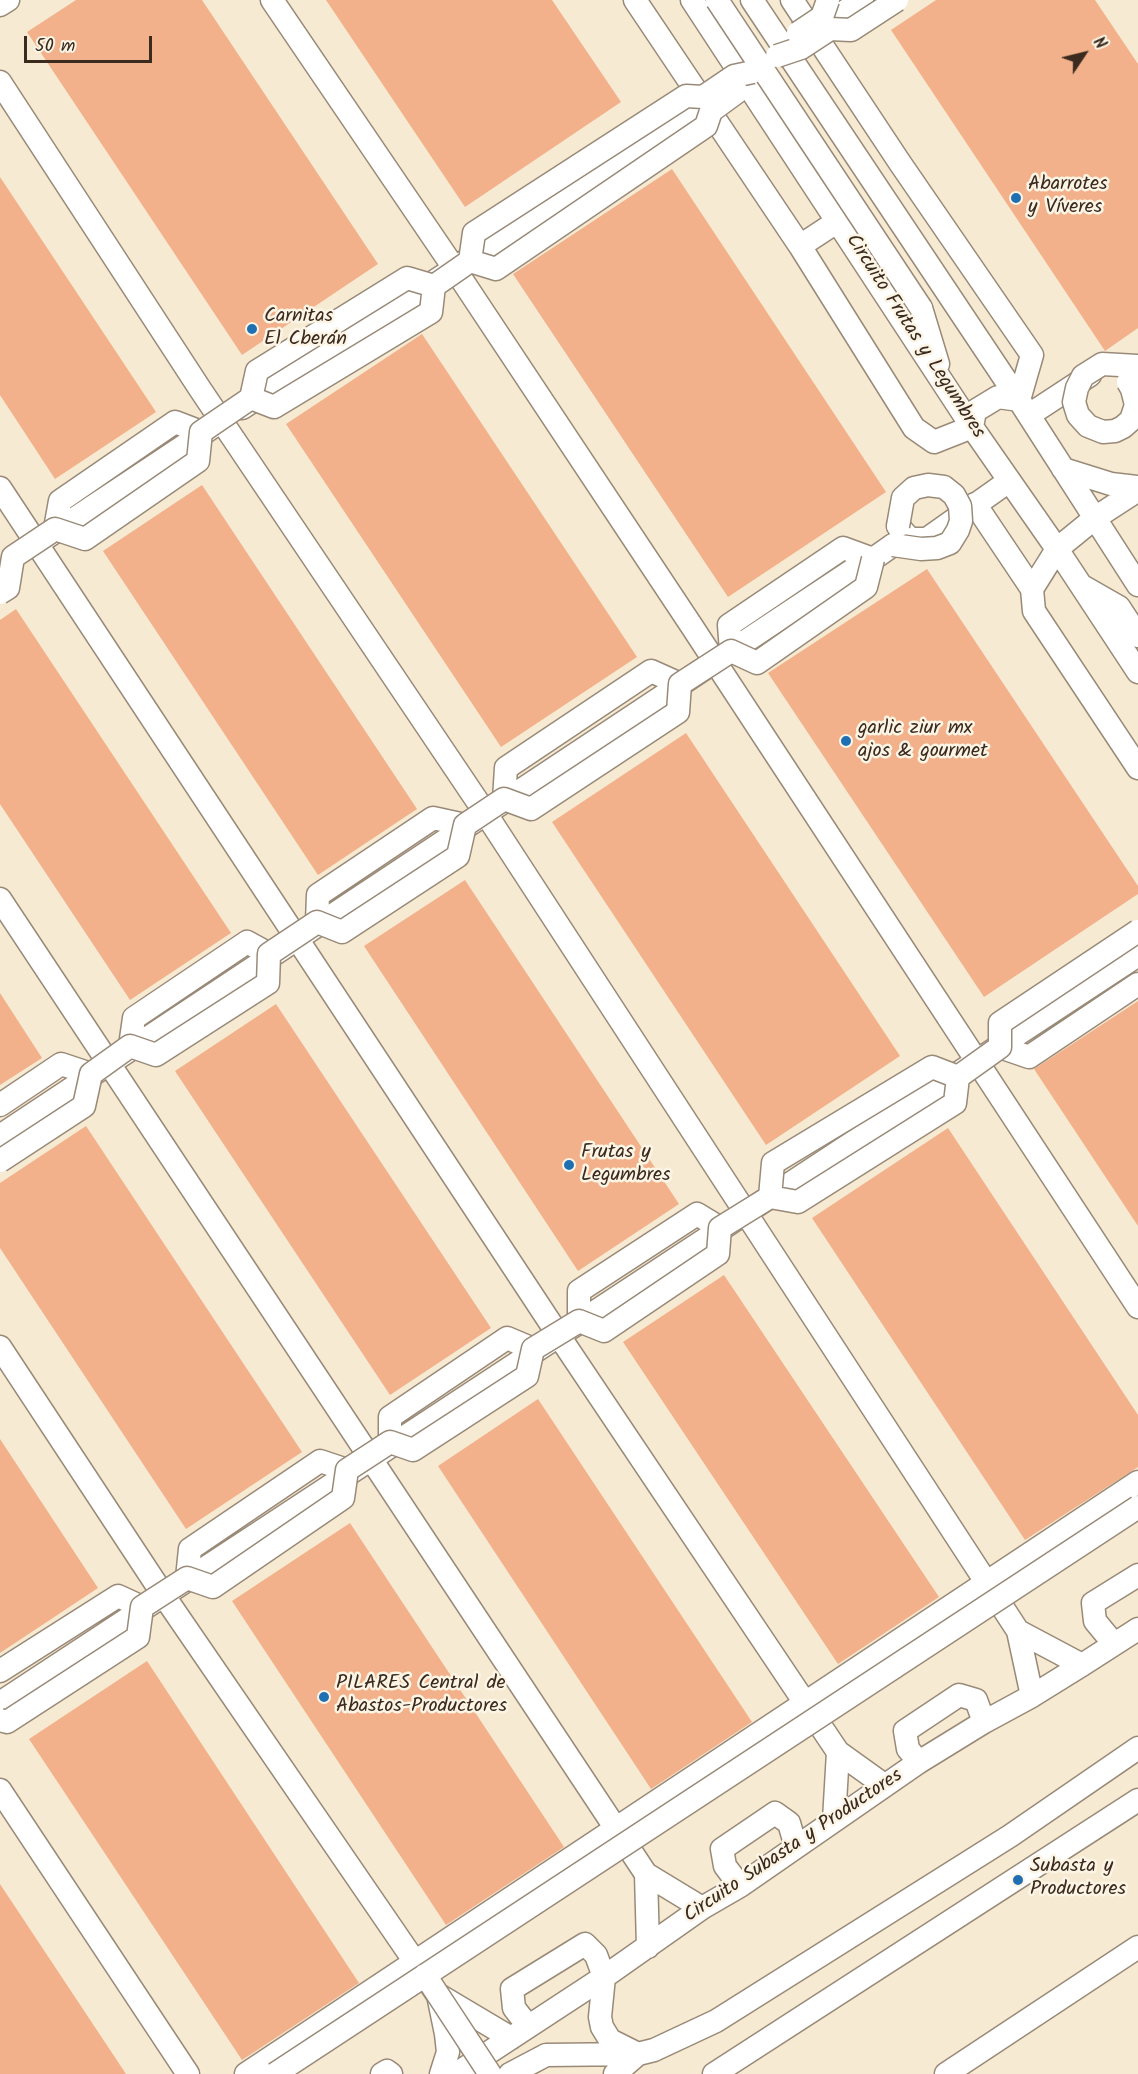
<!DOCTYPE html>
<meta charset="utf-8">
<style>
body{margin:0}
#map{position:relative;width:1138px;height:2074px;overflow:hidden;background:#f7ead3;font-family:Kalam,sans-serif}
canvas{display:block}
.north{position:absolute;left:1054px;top:24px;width:60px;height:60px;-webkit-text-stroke:4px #fcf5e5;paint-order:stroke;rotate:55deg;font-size:16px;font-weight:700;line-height:24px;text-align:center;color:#3b2a1e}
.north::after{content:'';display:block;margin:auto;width:21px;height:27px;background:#3b2a1e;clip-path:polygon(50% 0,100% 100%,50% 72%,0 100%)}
.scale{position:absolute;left:24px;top:36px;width:128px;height:27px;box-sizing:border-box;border:3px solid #3b2a1e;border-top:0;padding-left:8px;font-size:18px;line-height:21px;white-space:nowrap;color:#3b2a1e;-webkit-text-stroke:4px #fcf5e5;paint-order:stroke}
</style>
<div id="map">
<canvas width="1138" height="2074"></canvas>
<div class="north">N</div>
<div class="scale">50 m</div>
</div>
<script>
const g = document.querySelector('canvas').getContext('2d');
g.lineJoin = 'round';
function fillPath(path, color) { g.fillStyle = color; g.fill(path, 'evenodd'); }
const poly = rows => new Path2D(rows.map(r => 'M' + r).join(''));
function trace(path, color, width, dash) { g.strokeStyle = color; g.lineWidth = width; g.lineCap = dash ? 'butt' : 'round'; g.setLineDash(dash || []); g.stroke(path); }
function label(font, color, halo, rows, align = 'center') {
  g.font = font + ' Kalam,sans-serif'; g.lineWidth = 5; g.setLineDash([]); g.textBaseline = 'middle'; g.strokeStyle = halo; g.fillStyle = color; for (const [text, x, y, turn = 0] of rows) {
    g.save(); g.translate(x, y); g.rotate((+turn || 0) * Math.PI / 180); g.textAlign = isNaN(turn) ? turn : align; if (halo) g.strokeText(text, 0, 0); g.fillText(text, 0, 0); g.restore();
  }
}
fillPath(poly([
 [76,0,202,0,378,264,242,355,27,32],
 [326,0,552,0,621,102,465,207],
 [936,0,1095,0,1138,64,1138,328,1105,351,891,30],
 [672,169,886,492,728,597,513,274],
 [0,177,156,412,55,479,0,395],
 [422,334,637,657,501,747,286,424],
 [202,485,417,809,318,875,103,551],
 [927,569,1138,886,1138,894,984,997,768,673],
 [16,609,231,933,130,1000,0,804,0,620],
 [686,733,900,1056,766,1145,552,822],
 [465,880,679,1204,578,1271,364,946],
 [0,993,42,1058,0,1085],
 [1138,1001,1138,1226,1034,1069],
 [276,1004,491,1328,390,1395,175,1071],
 [86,1126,302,1452,186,1529,0,1248,0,1183],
 [948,1128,1138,1415,1138,1467,1025,1540,812,1218],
 [724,1275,939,1597,838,1664,623,1342],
 [538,1399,752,1722,651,1789,438,1466],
 [0,1439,98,1588,0,1653],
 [350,1523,564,1847,446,1925,232,1601],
 [147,1661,359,1983,242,2060,29,1739],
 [0,1884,126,2074,0,2074]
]), '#f2b18a');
const minor = poly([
 [272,0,454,268,691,625,1138,1307],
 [635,0,800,246,914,428,934,442,972,427,975,411,998,397,1019,400,1032,355,900,163,792,0],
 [692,0,972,427,1057,549,1138,672],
 [752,0,1019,400,1138,585],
 [0,5,8,0],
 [811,34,862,0],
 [0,82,200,389,486,814,1018,1631,1032,1696],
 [800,246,838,221],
 [921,308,938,364],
 [242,408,718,95],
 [1029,415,1090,375],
 [1063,469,1111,484,1138,487],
 [0,488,559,1336,838,1752,884,1785],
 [1138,490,1095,518,1057,549,1032,589,1034,611,1138,768],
 [975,504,1032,589],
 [898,526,910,539,927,539,1009,481],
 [55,529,60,501,175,422,201,432],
 [44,539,214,426],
 [1084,587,1119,607,1138,636],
 [731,651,729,625,843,548,873,559,893,545],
 [504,799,506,768,651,671,680,684],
 [0,899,646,1874,702,1908],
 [317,922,318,895,433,818,465,825],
 [130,1046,134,1018,247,942,269,954],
 [1000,1047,1029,1057,1138,984],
 [0,1105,61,1064,91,1074],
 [0,1136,856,568],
 [579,1321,579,1291,697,1214,720,1228],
 [0,1347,164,1596,437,1994,511,2038],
 [390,1442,390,1417,507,1338,533,1349],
 [187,1578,190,1549,320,1461,347,1470],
 [1018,1631,1082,1665],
 [1114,1644,1095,1621,1093,1603,1138,1575],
 [0,1671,118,1596,142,1607],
 [0,1703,1138,955],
 [919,1762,908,1749,905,1731,959,1695,976,1700,984,1722],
 [0,1790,188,2074],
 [834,1820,838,1752],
 [646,1874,648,1947],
 [740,1886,725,1866,722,1849,775,1813,789,1823,796,1847],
 [438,1995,446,2034,448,2052,441,2074],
 [528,2026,514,2008,512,1989,585,1944,596,1955,604,1977,600,2017,602,2027,610,2040,638,2054,654,2050,716,2021,1010,1836,1138,1748],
 [246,2074,1138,1482],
 [382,2074,387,2071,391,2074],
 [456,2074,604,1977,702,1908,740,1886,919,1762,984,1722,1032,1696,1082,1665,1138,1629],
 [510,2074,546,2055,638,2054,615,2074],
 [714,2074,1138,1800],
 [946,2074,1138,1947]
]);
trace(minor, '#998a78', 25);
trace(minor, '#fff', 22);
const minorBridge = poly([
 [717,0,921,308],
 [798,33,822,17,828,0],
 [777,56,801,48,830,29,851,30,897,0],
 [470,261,496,269,706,126,711,111,737,92],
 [434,286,470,261,474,233,686,96,703,97,734,76,753,72],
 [1128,382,1132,389,1136,405,1131,420,1123,427,1115,431,1103,432,1088,426,1078,415,1074,402,1077,388,1083,376,1102,364,1138,366],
 [251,398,274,407,431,312,434,286],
 [893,545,921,549,937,548,950,543,958,530,961,521,960,506,954,495,944,487,928,485,914,488,903,498,898,526],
 [0,593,8,588,13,557,55,529,85,539,198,461,201,432,251,398,257,371,407,278,434,286],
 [0,1161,84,1106,91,1074,130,1046,156,1055,268,983,269,954,317,922,342,932,458,856,465,825,504,799,531,809,678,712,680,684,731,651,757,663,866,587,873,559],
 [770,1197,773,1163,932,1067,958,1077],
 [0,1720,7,1722,138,1637,142,1607,187,1578,213,1587,343,1498,347,1470,390,1442,413,1450,527,1376,533,1349,579,1321,604,1331,718,1254,720,1228,770,1197,798,1202,955,1103,958,1077,1000,1047,1000,1023,1138,931],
 [425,1975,490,2074],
 [275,2074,1138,1507]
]);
trace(minorBridge, '#998a78', 25, []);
trace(minorBridge, '#fff', 22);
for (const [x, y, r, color] of [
 [1016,198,6,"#1f6fb2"],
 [252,329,6,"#1f6fb2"],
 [846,741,6,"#1f6fb2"],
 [569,1165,6,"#1f6fb2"],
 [324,1697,6,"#1f6fb2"],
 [1018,1880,6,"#1f6fb2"]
]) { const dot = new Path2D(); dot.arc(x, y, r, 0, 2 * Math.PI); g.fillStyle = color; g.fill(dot); trace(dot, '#fcf5e5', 2); }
label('20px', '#3b2a1e', '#fcf5e5', [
 ["Abarrotes",1028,186],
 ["y Víveres",1028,209],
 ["Carnitas",264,318],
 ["El Cberán",264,341],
 ["garlic ziur mx",858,730],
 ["ajos & gourmet",858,753],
 ["Frutas y",581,1154],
 ["Legumbres",581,1177],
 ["PILARES Central de",336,1685],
 ["Abastos-Productores",336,1708],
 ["Subasta y",1030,1868],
 ["Productores",1030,1891]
], 'left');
label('20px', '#3b2a1e', '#fcf5e5', [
 ["Circuito Frutas y Legumbres",914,337,57],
 ["Circuito Subasta y Productores",794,1847,-34]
]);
</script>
